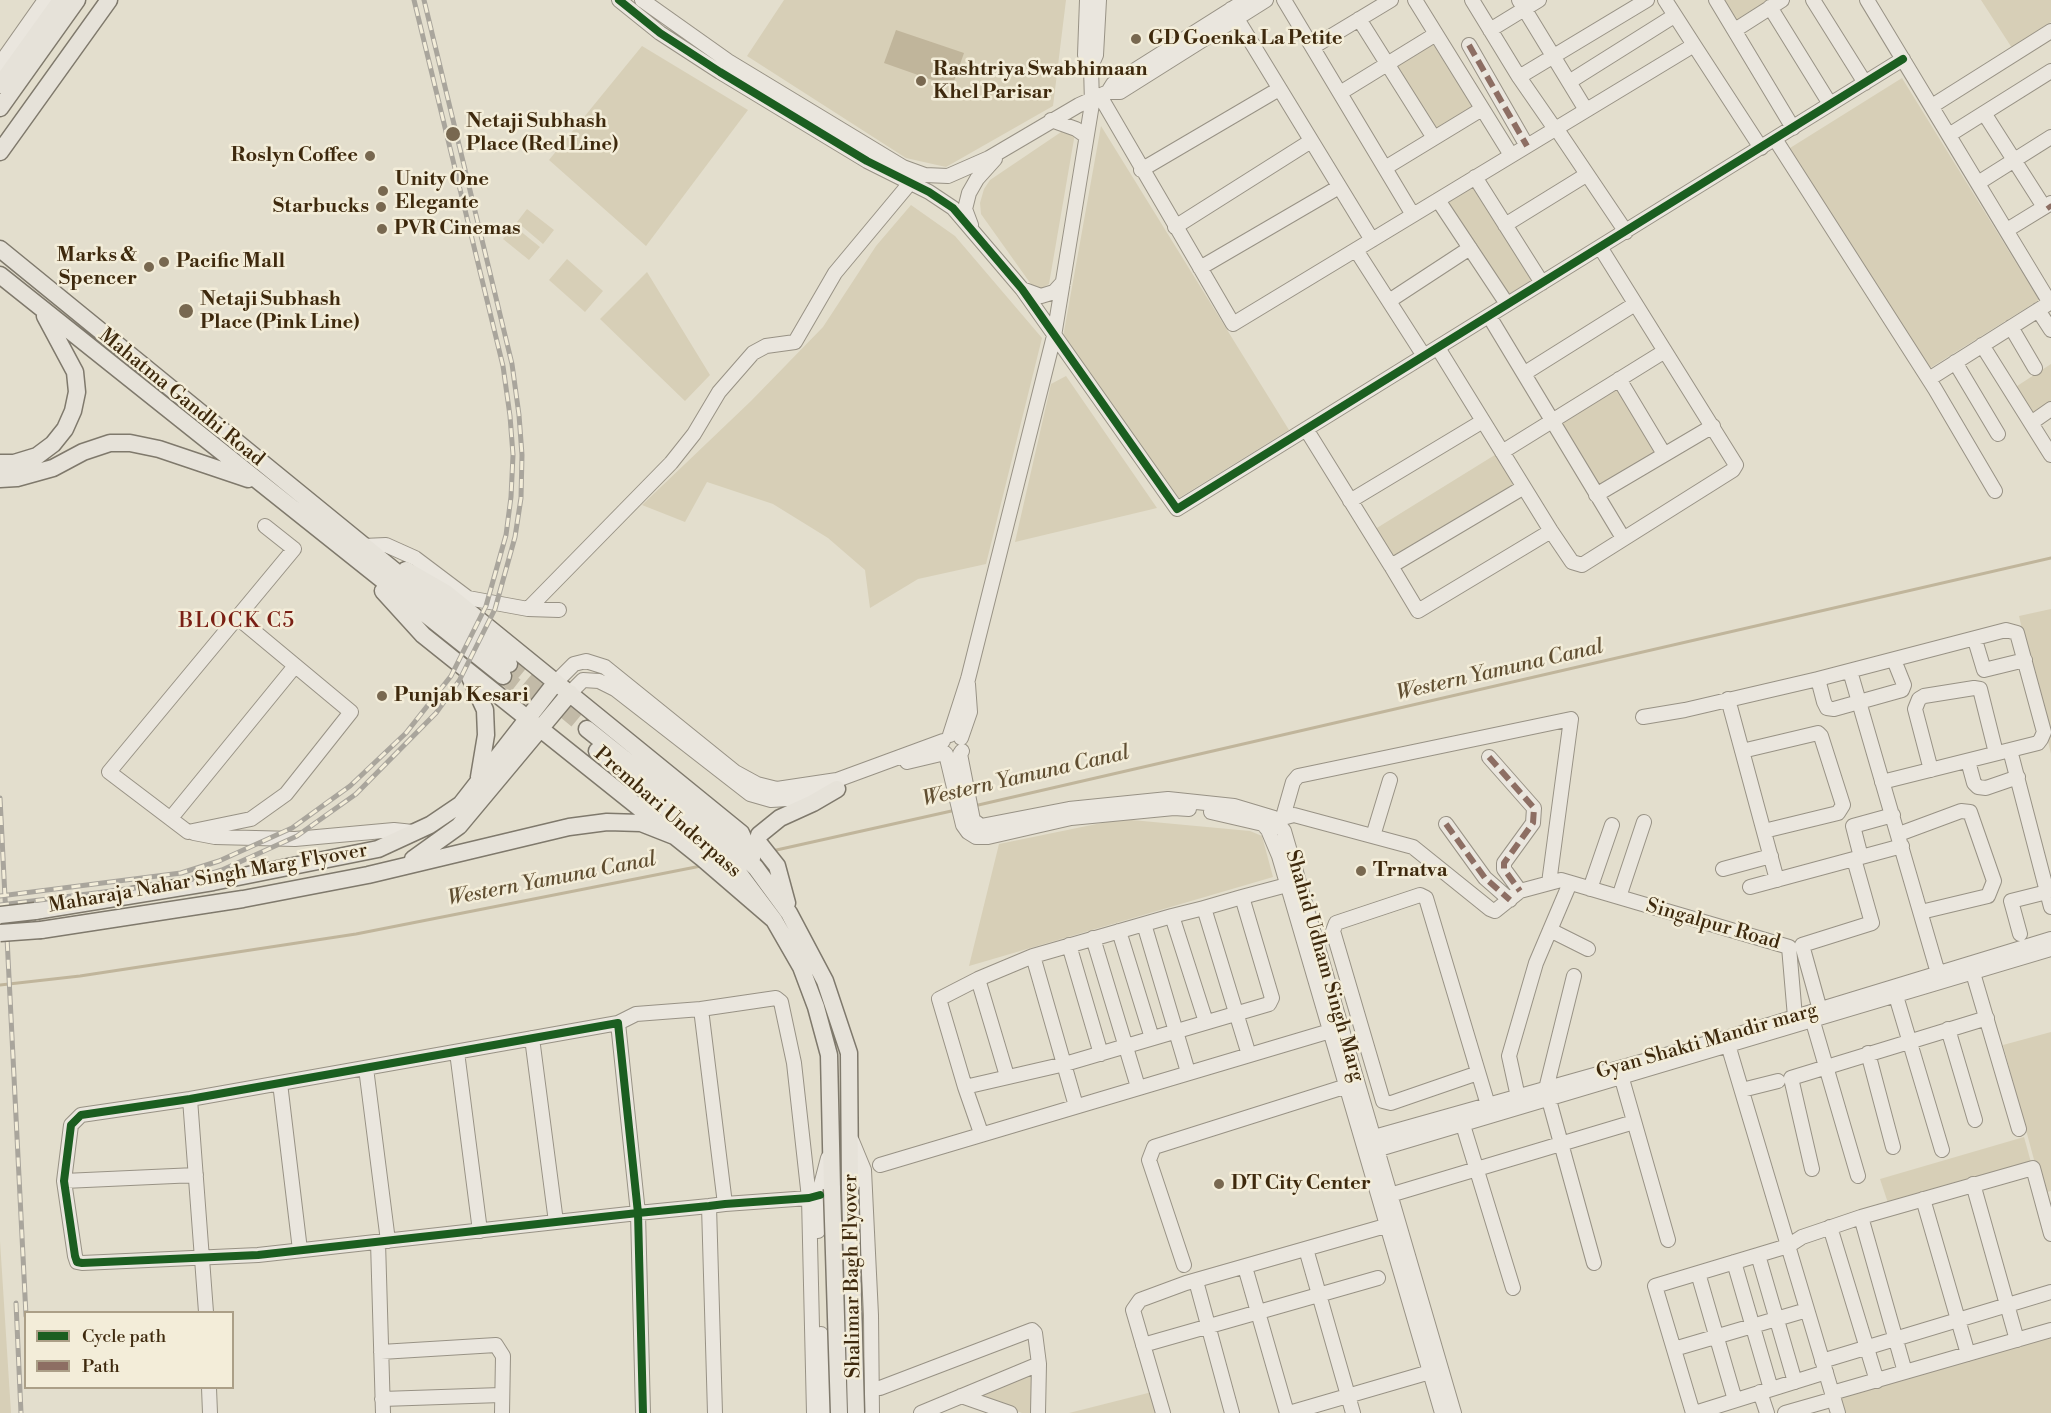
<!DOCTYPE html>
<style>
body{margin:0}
#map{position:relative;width:2051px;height:1413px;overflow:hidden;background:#e3decd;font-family:"Libre Bodoni",serif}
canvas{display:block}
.legend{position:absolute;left:24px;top:1311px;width:210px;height:78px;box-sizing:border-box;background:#f3edd9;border:2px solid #ab9f87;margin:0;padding:8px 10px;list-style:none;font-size:18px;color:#3e290d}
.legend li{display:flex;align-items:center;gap:12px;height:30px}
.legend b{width:30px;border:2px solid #ab9f87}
</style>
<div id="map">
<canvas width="2051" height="1413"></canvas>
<ul class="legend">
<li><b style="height:8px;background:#1b5e20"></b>Cycle path</li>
<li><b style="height:8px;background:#8d6e63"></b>Path</li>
</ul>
</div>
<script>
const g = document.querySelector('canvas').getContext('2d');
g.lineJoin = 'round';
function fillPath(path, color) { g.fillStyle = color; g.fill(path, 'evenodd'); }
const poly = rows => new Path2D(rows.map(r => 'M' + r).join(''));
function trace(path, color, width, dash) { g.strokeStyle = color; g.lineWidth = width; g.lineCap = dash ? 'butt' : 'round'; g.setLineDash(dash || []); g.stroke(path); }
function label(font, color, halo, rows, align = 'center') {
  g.font = font + ' "Libre Bodoni",serif'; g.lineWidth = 5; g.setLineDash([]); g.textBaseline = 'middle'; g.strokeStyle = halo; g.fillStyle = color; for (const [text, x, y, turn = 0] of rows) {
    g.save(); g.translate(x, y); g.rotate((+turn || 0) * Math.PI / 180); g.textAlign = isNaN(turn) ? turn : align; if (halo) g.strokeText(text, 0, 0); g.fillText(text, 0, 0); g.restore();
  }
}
fillPath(poly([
 [784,0,1066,0,1053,106,946,167,906,158,747,56],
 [1721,0,1776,0,1736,25],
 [1981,0,2051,0,2051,22,2012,48],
 [1431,41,1474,109,1437,133,1394,65],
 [642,46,748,110,646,246,549,160],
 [1902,78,2039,300,1919,375,1782,153],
 [1101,126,1289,430,1179,498,1063,337],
 [1067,128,1073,130,1074,139,1049,284,1040,289,1033,287,981,214,980,203,984,189,990,180],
 [1474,182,1535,280,1507,298,1445,201],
 [911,205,955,236,1042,338,986,564,918,579,870,608,865,570,828,538,773,504,707,482,685,522,642,505,751,401,823,327,876,246],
 [527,209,554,230,543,244,517,222],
 [514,226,540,247,529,260,503,239],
 [567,259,603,291,585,312,549,280],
 [647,272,710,375,685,401,600,319],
 [2051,364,2051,405,2032,417,2014,388],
 [1066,376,1157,508,1015,542,1051,384],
 [1617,386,1658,453,1599,490,1558,422],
 [1498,453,1518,486,1391,563,1372,531],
 [2051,609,2051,754,2019,616],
 [1121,819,1250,831,1262,836,1273,877,969,966,999,844],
 [2051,1032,2051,1191,2043,1193,2003,1045],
 [2024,1137,2032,1166,1891,1212,1880,1179],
 [0,1241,11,1413,0,1413],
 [2051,1336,2051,1413,1844,1413,1839,1396],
 [1034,1372,1034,1413,1022,1413,972,1395],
 [1152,1392,1158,1413,1069,1413]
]), '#d7cfb7');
fillPath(poly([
 [896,30,964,53,952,87,884,63]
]), '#c0b59b');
trace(poly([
 [974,806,2051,558],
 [772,851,956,810],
 [0,985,80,976,356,934,701,866]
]), '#c0b59b', 3);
trace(poly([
 [509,664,587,729],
 [503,676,549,712]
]), '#c2baa7', 16, [16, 8]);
const minor = poly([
 [619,0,660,33,720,72,867,161,929,192,953,208,1022,289,1177,509,1903,59],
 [642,0,728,61,903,167,925,175,948,176,989,158,1079,105,1108,92,1120,92,1266,0],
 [1087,0,1085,55,1091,66],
 [1284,0,1413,215],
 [1415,0,1511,155],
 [1472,0,1519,77,1555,129],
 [1519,0,1586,110],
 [1665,0,1694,45],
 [1716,0,1793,128],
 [1813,0,1865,83],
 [1867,0,2050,303],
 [1770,7,1830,104],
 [1231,9,1372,240],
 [1359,19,1434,138],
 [1490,30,1539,0],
 [1735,30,1782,0],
 [1469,45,1527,146],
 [1313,47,1391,0],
 [0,64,45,0],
 [1519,77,1647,0],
 [1569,82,1674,16],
 [1108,92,1113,84,1246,0],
 [1340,93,1436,34],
 [1100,96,1233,324,1694,45,1761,148],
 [1932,106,2051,31],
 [1984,113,2044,207],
 [1051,120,1076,129,1086,136],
 [1556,128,1626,232],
 [1949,135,2051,71],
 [1775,139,1935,389,1995,491],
 [1385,168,1482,109],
 [1141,170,1279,89],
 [1475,177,1542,283],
 [1978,183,2051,137],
 [1438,200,1507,304],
 [971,225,965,209,969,193,977,179,995,159],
 [1505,225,1586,175],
 [1175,227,1311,141],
 [2007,230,2051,203],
 [1356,250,1424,356],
 [1200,268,1339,187],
 [1022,289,1041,296,1054,292,1063,282],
 [1389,301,1470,248],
 [2038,310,2051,330],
 [1489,316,1623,538],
 [2011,327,2035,368],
 [1982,345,2051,455],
 [1438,348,1551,531,1572,562,1582,565,1733,470,1736,465,1600,247],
 [1955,362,1998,434],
 [1525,373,1635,304],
 [1619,379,1664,454],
 [1929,379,2051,302],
 [2031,423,2051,409],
 [1306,429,1391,566],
 [1502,452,1665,351],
 [1524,487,1391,566,1418,611,1551,531],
 [1596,495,1713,426],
 [1350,501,1483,421],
 [363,546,386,545,415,558,468,598,528,609,559,610],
 [528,609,671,463,694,434,719,392,753,353,766,346,795,342,835,273,910,183],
 [238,618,351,712,286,794,251,819,188,832,109,772,294,549,265,526],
 [1975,640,1984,670,2025,660],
 [1850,671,1940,980],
 [1818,679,1824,702,1827,708,1834,709,1902,690,1904,685,1894,660],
 [556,682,574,664,586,661,605,667,735,772,757,784,777,789,837,780,943,741],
 [570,693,583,680,599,681,615,689,750,794,771,800,788,799,830,791],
 [1728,699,1777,880],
 [1643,717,1685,710,1818,679,2006,630,2017,633,2044,732,2041,739,2038,743,1882,782],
 [950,735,968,679,1054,336,1092,104,1091,66,1096,55,1099,0],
 [961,738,970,712,968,684],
 [2010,750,2051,907],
 [962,751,960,754,973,820,981,826,1069,809,1168,799,1234,806,1274,818,1284,831,1454,1413],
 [1742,751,1818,733,1821,736,1843,805,1838,813,1764,831],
 [946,754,963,825,968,832,976,837,988,837,1071,818,1174,808,1189,809],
 [1489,757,1534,808,1533,823,1504,863,1504,869,1520,891],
 [1968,761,1974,783,1978,787,1986,788,2018,777],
 [907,762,945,753],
 [1931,770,1915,709,1919,699,1924,696,1974,688,1980,689,1996,753],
 [1211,812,1263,824,1268,830,1279,856,1442,1413],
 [1283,817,1293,782,1298,776,1571,719,1549,883],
 [171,818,295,666],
 [1267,822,1294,815,1413,847,1490,909,1495,911,1520,891,1561,880,1789,947,1795,1017],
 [1446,824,1485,878,1510,900],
 [194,833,215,837,295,839,394,830,413,832],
 [1899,834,1961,811,1970,812,1994,881,1988,896,1921,912],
 [1373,836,1390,780],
 [1861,857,1853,826,1893,815],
 [1723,869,1771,856],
 [1750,887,1902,846],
 [1590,889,1612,825],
 [1242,897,1272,998,1269,1004,1065,1064,965,1087,939,999,978,979,1033,956,1172,916,1204,908,1242,897,1287,885],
 [1619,897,1644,822],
 [1204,908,1249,1055],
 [1172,916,1206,1022],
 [1144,924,1188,1072],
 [1550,930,1588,949],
 [1119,931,1152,1038],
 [2020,934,2011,901,2047,892],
 [1093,938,1138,1087],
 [1069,945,1101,1054],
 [1033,956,1076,1106],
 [1973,973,2019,1129],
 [1574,976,1546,1089,1594,1263],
 [978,979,1007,1076],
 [1896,996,1942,1150],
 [1820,1010,1802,945,1872,923,1854,859],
 [1813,1022,1858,1176],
 [618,1023,636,1014,701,1009],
 [1948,1029,1975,1120],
 [532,1038,556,1222],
 [1726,1038,1838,1413],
 [457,1052,480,1231],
 [1868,1053,1893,1147],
 [366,1068,388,1241],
 [1478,1073,1391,1103,1383,1101,1333,931,1336,923,1420,895,1426,898,1488,1105],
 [1622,1079,1668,1240],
 [280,1083,300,1250],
 [965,1087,981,1133],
 [1742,1090,1778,1081],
 [190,1099,206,1312],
 [1520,1106,1509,1056,1536,963,1570,883],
 [1463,1125,1513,1288],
 [1367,1139,1726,1038,2051,939],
 [852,1141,864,1170,871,1315,872,1413],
 [1369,1152,2051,949],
 [880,1165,1337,1029],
 [1812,1169,1791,1078,1987,1018],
 [64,1181,196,1175],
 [1973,1184,2017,1340],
 [1390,1195,1634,1122],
 [1923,1199,1968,1354],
 [725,1204,701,1009,776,998,781,1002,794,1063,809,1198,814,1413],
 [709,1206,715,1413],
 [1861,1217,1905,1372],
 [1830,1227,1877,1381],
 [818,1231,821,1185,828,1158],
 [378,1242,383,1413],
 [1306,1249,1353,1413],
 [1758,1255,1795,1382],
 [1734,1262,1771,1389],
 [1184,1265,1149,1160,1154,1147,1347,1086],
 [1245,1267,1287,1413],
 [1698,1273,1735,1400],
 [1196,1281,1232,1413],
 [821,1334,824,1413],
 [1143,1345,1378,1278],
 [1674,1349,1807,1310],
 [381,1352,496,1345,503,1356,502,1413],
 [1822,1361,2051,1292],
 [209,1388,210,1413],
 [880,1388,1032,1330,1035,1333,1039,1364,1038,1413],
 [1760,1392,1767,1413],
 [1832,1393,2051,1330],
 [961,1396,1010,1413],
 [382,1399,501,1395],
 [643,1413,638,1213,618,1023,190,1099,81,1115,71,1125,64,1181,75,1256,77,1262,82,1263,258,1255,556,1222,638,1213,709,1206,725,1204,809,1198,820,1195],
 [921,1413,1039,1364],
 [1163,1413,1133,1310,1140,1300,1186,1283,1396,1223],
 [1289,1413,1430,1372],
 [1693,1413,1655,1286,1788,1246,1802,1237,1861,1217,2033,1168,2051,1234],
 [1695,1413,1826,1372],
 [1785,1413,1834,1399]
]);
const major = poly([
 [0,85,61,0],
 [0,108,77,0],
 [0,152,109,0],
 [0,249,509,664],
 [0,275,503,676],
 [0,463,14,463,37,456,53,444,65,429,73,411,77,392,75,372,45,316],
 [0,479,17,478,53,468,83,452,110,443,130,443,159,449,248,479],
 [406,570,446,593,741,833,752,858],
 [383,591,423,635,702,858,774,920],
 [469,675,485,710,486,735,479,777],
 [587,729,736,848,756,868,789,913,825,981,849,1053,850,1187],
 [597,751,717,851,738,872,774,920,801,967,816,1007,829,1055,832,1189],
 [413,859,459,826,570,693],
 [787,903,777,866,758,842,759,835,780,818,813,803,837,789],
 [35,911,213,882,378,849,430,825,461,804,556,682],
 [41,930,243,899,368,875,569,827,607,822,641,823,674,836]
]);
trace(minor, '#989285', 16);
trace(major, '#7f796c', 19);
trace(minor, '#eae6de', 14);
trace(major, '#e6e2d9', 16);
const rail = poly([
 [0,798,26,1316],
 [0,896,181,873,219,861,292,828,350,786,406,733,451,676,486,606,506,535,511,497,513,455,510,416,503,366,414,0],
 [0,905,183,882,222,870,297,836,356,794,436,713,459,681,495,609,515,537,521,498,522,455,519,415,512,364,424,0],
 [16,1303,21,1413]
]);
trace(rail, '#a9a59c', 5);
trace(rail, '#f3edd9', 3, [9]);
const majorBridge = poly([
 [0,915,35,911],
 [0,933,41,930],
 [850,1187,856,1413],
 [832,1189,839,1413]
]);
trace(majorBridge, '#7f796c', 19, []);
trace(majorBridge, '#e6e2d9', 16);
trace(poly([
 [1469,45,1527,146],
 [2048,205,2051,209],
 [1489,757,1534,808,1533,823,1504,863,1504,869,1520,891],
 [1446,824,1485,878,1510,900]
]), '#8d6e63', 6, [12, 6]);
trace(poly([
 [619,0,660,33,720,72,867,161,929,192,953,208,1022,289,1177,509,1903,59],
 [643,1413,638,1213,618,1023,190,1099,81,1115,71,1125,64,1181,75,1256,77,1262,82,1263,258,1255,556,1222,638,1213,709,1206,725,1204,809,1198,820,1195]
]), '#1b5e20', 8);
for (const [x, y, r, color] of [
 [1136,39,6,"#786850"],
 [921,81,6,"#786850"],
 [453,134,8,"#786850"],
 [370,156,6,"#786850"],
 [383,191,6,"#786850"],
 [381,207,6,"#786850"],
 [382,229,6,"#786850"],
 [164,262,6,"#786850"],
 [149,267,6,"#786850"],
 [186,311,8,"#786850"],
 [382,696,6,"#786850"],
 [1361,871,6,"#786850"],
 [1219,1184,6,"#786850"]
]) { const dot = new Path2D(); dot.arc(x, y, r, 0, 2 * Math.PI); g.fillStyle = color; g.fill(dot); trace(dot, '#f3edd9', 2); }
label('bold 20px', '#3e290d', '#f3edd9', [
 ["GD Goenka La Petite",1148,39],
 ["Rashtriya Swabhimaan",933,70],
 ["Khel Parisar",933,93],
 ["Netaji Subhash",466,122],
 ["Place (Red Line)",466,145],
 ["Roslyn Coffee",358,156,"right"],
 ["Unity One",395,180],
 ["Elegante",395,203],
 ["Starbucks",369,207,"right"],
 ["PVR Cinemas",394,229],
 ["Marks &",137,256,"right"],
 ["Spencer",137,279,"right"],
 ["Pacific Mall",176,262],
 ["Netaji Subhash",200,300],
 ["Place (Pink Line)",200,323],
 ["Punjab Kesari",394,696],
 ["Trnatva",1373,871],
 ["DT City Center",1231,1184]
], 'left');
label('20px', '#3e290d', '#f3edd9', [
 ["Mahatma Gandhi Road",181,398,39],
 ["Prembari Underpass",667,813,41],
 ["Maharaja Nahar Singh Marg Flyover",208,879,-10],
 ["Singalpur Road",1713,925,16],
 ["Shahid Udham Singh Marg",1324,966,74],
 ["Gyan Shakti Mandir marg",1707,1042,-16],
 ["Shalimar Bagh Flyover",853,1276,-91]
]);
g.letterSpacing = '1.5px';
label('21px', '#7a1f14', '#f3edd9', [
 ["BLOCK C5",237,622]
]);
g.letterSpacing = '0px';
label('italic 21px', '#604e31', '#f3edd9', [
 ["Western Yamuna Canal",1500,671,-13],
 ["Western Yamuna Canal",1026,777,-13],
 ["Western Yamuna Canal",552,880,-11]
]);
</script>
